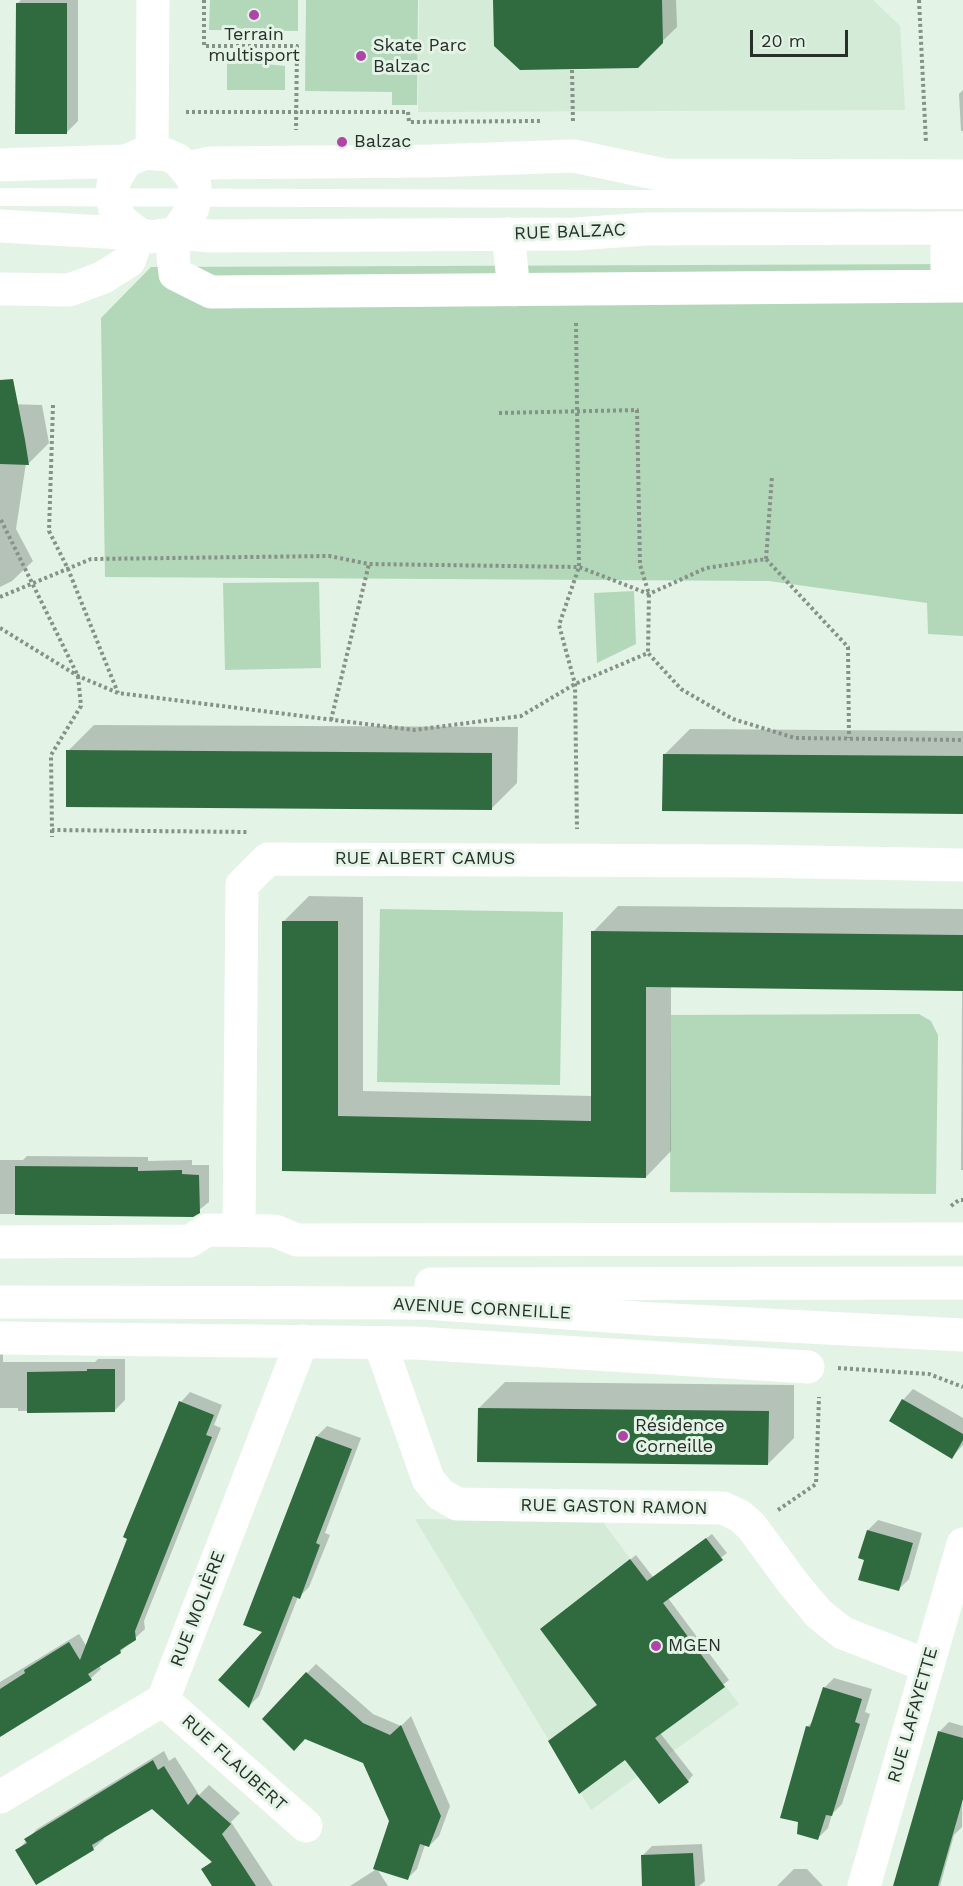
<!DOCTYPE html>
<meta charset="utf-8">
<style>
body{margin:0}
#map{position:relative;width:963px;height:1886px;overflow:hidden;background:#e3f3e6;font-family:"Work Sans",sans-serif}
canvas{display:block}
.scale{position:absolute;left:750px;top:30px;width:98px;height:27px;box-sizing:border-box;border:3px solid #282e29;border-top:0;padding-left:8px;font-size:18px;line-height:21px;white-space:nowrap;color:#282e29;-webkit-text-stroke:4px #e3f3e6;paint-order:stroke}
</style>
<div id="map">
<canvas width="963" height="1886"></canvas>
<div class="scale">20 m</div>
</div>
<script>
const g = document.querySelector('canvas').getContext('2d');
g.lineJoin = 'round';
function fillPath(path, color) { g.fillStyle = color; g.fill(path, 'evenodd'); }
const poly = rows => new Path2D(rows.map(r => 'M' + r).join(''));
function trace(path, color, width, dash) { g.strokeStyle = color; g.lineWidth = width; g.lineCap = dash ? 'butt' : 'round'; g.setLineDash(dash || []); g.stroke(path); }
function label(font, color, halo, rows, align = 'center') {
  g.font = font + ' "Work Sans",sans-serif'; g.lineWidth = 6; g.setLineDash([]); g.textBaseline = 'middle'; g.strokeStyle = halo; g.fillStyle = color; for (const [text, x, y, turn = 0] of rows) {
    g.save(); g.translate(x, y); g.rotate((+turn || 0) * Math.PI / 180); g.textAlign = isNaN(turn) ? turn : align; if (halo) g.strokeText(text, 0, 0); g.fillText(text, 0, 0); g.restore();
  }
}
fillPath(poly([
 [419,0,493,0,521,70,572,70,638,68,636,0,873,0,900,26,905,110,418,112],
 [415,1519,602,1521,739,1704,591,1810]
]), '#d4ebd7');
fillPath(poly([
 [210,0,298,0,298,31,209,30],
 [306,0,418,0,417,105,392,105,392,92,305,91],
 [227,60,285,66,285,90,227,90],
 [963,264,963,636,928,634,927,603,769,581,105,577,101,318,151,267],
 [319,582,321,668,225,670,223,583],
 [634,591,636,644,597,663,594,593],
 [380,909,563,912,560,1085,377,1082],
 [919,1014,931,1021,938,1035,936,1194,670,1192,671,1015]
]), '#b2d8b9');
fillPath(poly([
 [21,0,78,0,78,121,66,133,17,4],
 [495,0,676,0,677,27,637,66],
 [963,90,963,131,961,131,959,94],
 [0,402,4,404,42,405,49,443,29,463,26,463,16,529,33,561,12,581,0,587],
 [94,725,518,727,517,783,491,809,68,751],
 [690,729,963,731,963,812,664,755],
 [309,896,363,897,363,1091,593,1096,593,932,618,906,963,909,963,1170,961,1170,962,989,671,986,671,1151,646,1177,284,1170,283,922],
 [27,1156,148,1157,148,1161,192,1160,192,1165,209,1165,209,1202,193,1215,0,1214,0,1160,23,1160],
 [0,1354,3,1354,3,1362,95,1362,98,1359,125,1359,125,1400,115,1410,18,1411,18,1408,0,1408],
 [505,1382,794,1385,794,1438,768,1464,479,1408],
 [913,1389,963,1418,963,1445,952,1457,903,1400],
 [190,1392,222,1405,214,1425,221,1428,144,1621,145,1629,120,1652,99,1665,101,1669,91,1678,0,1736,0,1682,79,1634,87,1647,181,1402],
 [327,1426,361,1438,325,1533,330,1535,309,1587,299,1597,298,1597,259,1696,249,1706,317,1436],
 [878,1520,922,1533,909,1579,898,1590,866,1559,868,1530],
 [712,1534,727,1553,668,1598,729,1680,660,1733,693,1775,688,1781,626,1758,555,1736,598,1704,548,1624,636,1555,653,1577],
 [316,1664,373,1714,401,1726,411,1716,450,1806,439,1836,429,1846,425,1845,417,1869,407,1879,377,1869,388,1886,350,1886,375,1870,391,1821,364,1762,307,1673],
 [834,1678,872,1689,865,1712,870,1714,842,1804,832,1814,828,1828,818,1838,799,1821,807,1727,814,1720,824,1688],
 [949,1722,963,1726,962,1827,954,1835,940,1886,894,1886,939,1732],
 [164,1751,169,1761,175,1757,199,1795,209,1785,240,1813,231,1822,273,1886,214,1886,203,1870,212,1861,152,1807,103,1837,104,1839,93,1849,17,1851,37,1829],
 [702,1844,705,1881,699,1886,644,1886,642,1856,652,1846],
 [794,1869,807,1869,823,1886,777,1886]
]), '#0003');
fillPath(poly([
 [493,0,662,0,663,43,638,68,520,70,494,46],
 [16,3,67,3,67,134,15,134],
 [13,379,25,440,29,465,0,464,0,380],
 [66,750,492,753,492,810,66,807],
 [663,754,963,756,963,814,662,811],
 [282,921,338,921,338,1116,591,1121,591,931,963,935,963,991,646,987,646,1178,282,1171],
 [15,1166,138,1167,138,1171,182,1170,182,1174,199,1175,200,1213,193,1217,15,1215],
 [87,1369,115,1369,115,1412,27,1413,27,1372,87,1371],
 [902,1399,963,1434,963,1440,952,1459,889,1421],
 [179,1401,214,1415,206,1435,212,1437,135,1631,136,1640,120,1650,121,1653,88,1674,92,1680,0,1737,0,1689,25,1673,24,1670,69,1642,80,1660,127,1539,123,1537],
 [478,1408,769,1411,768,1465,477,1462],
 [316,1436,352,1449,316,1543,320,1545,300,1599,293,1596,249,1708,218,1680,262,1632,243,1625],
 [867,1530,913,1543,899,1591,858,1580,864,1560,858,1558],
 [706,1538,723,1560,663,1603,725,1687,655,1738,689,1782,659,1804,625,1760,579,1794,548,1741,597,1705,540,1629,630,1559,647,1581],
 [306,1672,363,1723,390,1735,401,1725,441,1816,429,1847,420,1844,408,1880,373,1869,389,1821,363,1763,305,1739,294,1751,262,1719],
 [823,1687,862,1699,855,1722,860,1724,832,1816,826,1815,818,1840,797,1834,798,1822,780,1818,806,1726,810,1727],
 [938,1731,963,1738,963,1799,938,1886,893,1886],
 [153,1760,158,1770,164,1766,188,1805,197,1794,231,1824,222,1834,256,1886,212,1886,201,1869,212,1862,152,1809,92,1845,94,1850,36,1885,15,1850,27,1843,24,1839],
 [693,1853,695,1886,642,1886,641,1855]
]), '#306a3f');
trace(poly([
 [204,0,204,46,297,46,296,130],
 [919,0,926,143],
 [572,70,573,123],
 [186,112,408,112,409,122,541,121],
 [576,323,579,567,559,625,575,684,577,829],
 [53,405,49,531,68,569,118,693],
 [499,413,637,410,640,565,649,594,648,653],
 [1,520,78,676,81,706,51,755,52,830,248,832],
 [766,559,772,476],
 [0,597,91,559,329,556,369,564,579,567,649,594,706,568,766,559,848,647,849,738],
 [0,628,78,676,118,693,414,730,521,716,575,684,648,653,681,689,733,719,795,738,963,740],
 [331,720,369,564],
 [52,830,52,837],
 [951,1206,959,1200,963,1200],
 [838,1368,929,1374,963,1387],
 [778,1510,816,1484,819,1397]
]), '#869188', 4, [3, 3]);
trace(poly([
 [0,197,963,200]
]), '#fff', 18);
trace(poly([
 [152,153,153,0],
 [947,228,947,286],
 [176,233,173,256,175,274,211,292,963,286],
 [508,234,514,290],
 [0,289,69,290,102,278,129,261,139,234],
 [239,1230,242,885,268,859,752,861,963,865],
 [0,1242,190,1241,207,1230,275,1231,297,1240,963,1239],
 [0,1338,415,1343,808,1367],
 [380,1343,428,1479,440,1494,457,1504,723,1508,740,1516,752,1527,793,1583,819,1614,843,1633,928,1666],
 [163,1700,306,1826],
 [0,1797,163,1700,302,1341],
 [864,1886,963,1544]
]), '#fff', 33);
trace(poly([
 [145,153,167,155,178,160,192,177,195,186,193,208,176,233,151,237,139,234,122,221,115,210,112,197,113,185,117,176,126,161,145,153],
 [0,165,126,161],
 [186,168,211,163,431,161,574,156,664,175,963,176],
 [0,226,139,234],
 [176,233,211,236,575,234,647,229,963,228]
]), '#fff', 33);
trace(poly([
 [431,1284,963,1283],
 [0,1302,425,1303,652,1319,963,1335]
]), '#fff', 33);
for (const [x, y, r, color] of [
 [254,15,6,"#ae45a7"],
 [361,56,6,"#ae45a7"],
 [342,142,6,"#ae45a7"],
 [623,1436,6,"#ae45a7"],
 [656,1646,6,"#ae45a7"]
]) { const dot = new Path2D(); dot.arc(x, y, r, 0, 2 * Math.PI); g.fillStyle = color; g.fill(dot); trace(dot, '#e3f3e6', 2); }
label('18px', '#282e29', '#e3f3e6', [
 ["Terrain",254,35,"center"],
 ["multisport",254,56,"center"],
 ["Skate Parc",373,46],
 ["Balzac",373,67],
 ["Balzac",354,142],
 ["Résidence",635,1426],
 ["Corneille",635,1447],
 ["MGEN",668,1646]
], 'left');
label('18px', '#282e29', '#e3f3e6', [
 ["RUE BALZAC",570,232,-2],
 ["RUE ALBERT CAMUS",425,859],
 ["AVENUE CORNEILLE",482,1309,3],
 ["RUE GASTON RAMON",614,1507,1],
 ["RUE MOLIÈRE",198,1609,-69],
 ["RUE LAFAYETTE",913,1715,-74],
 ["RUE FLAUBERT",234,1763,42]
]);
</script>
